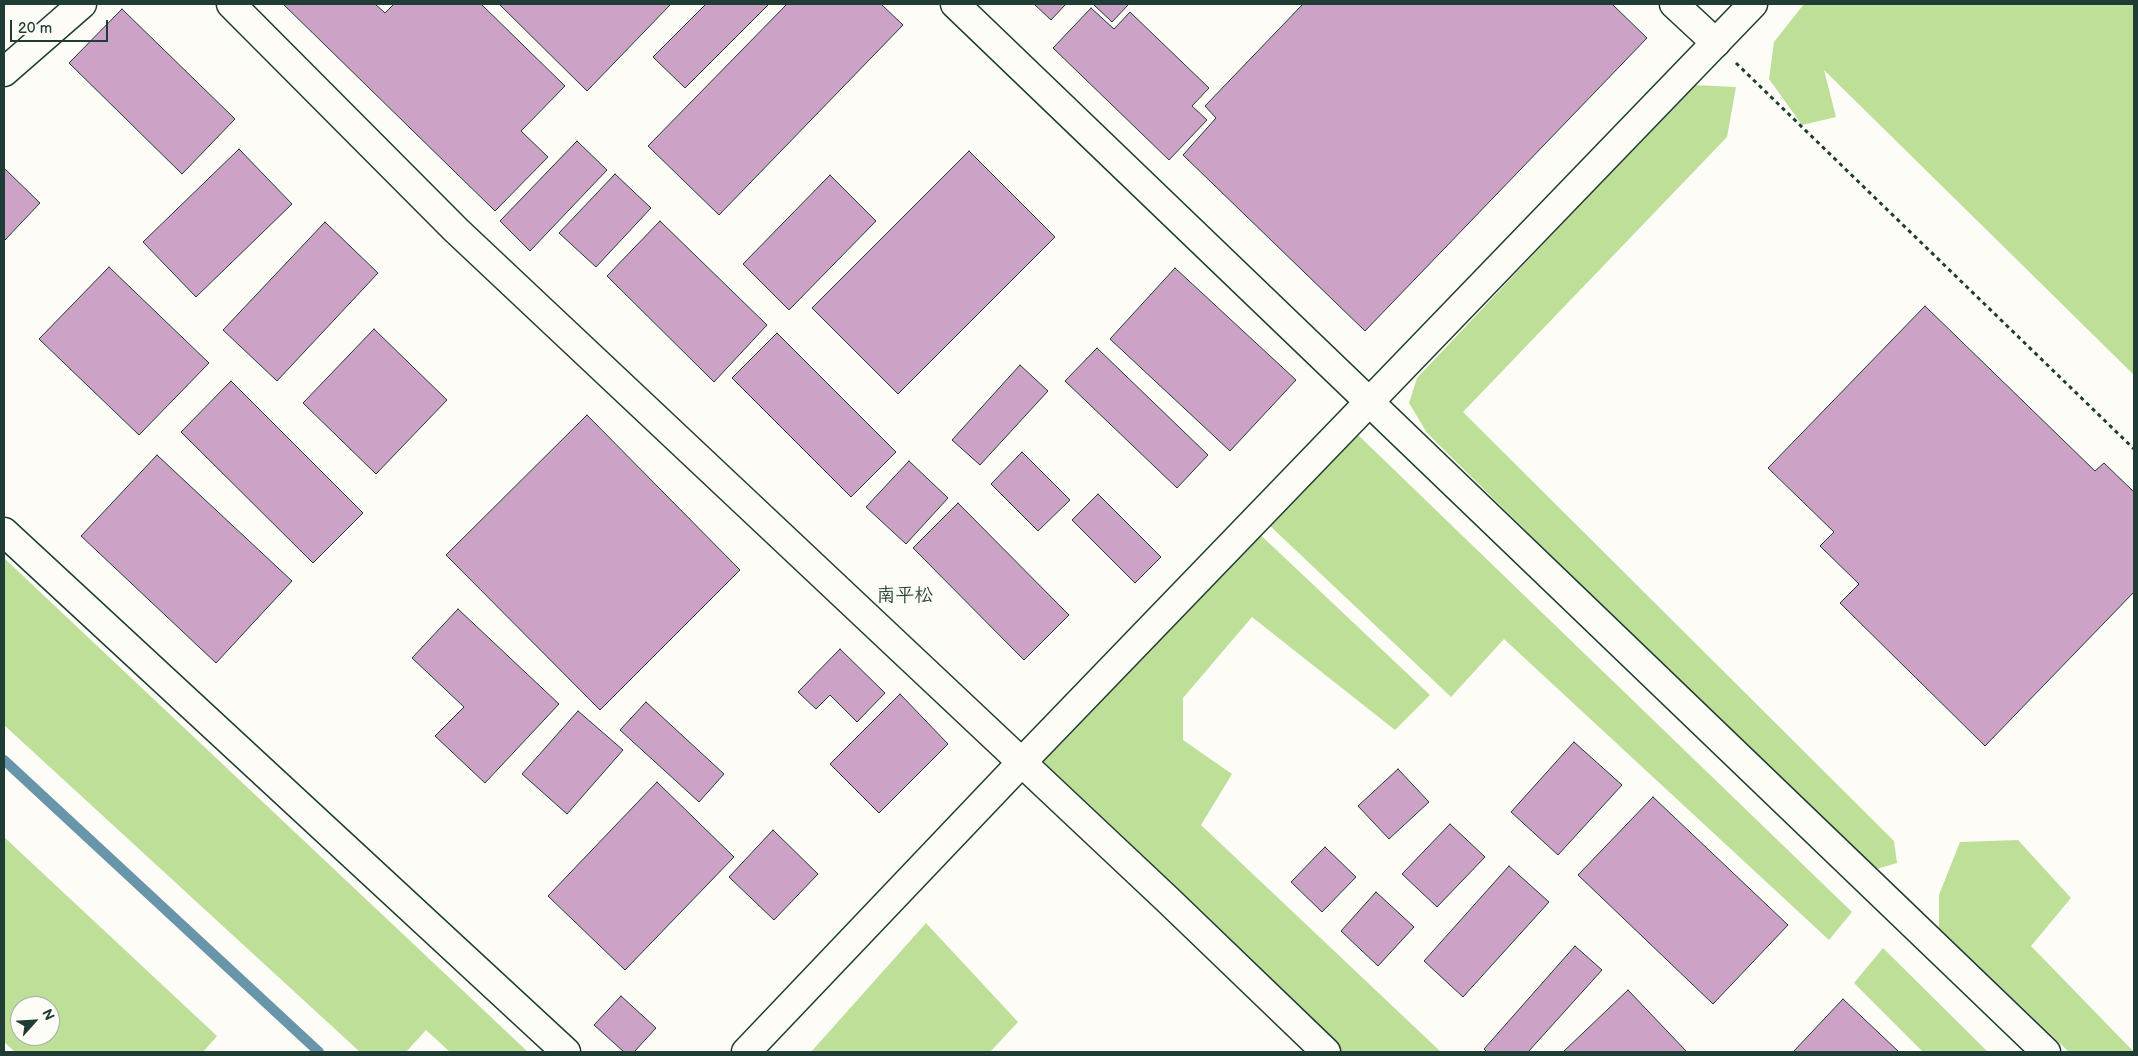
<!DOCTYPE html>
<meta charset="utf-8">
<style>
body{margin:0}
#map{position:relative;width:2138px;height:1056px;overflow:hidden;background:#fdfcf7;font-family:"Balsamiq Sans",sans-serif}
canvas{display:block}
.frame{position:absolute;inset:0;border:5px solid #1f3d34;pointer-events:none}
.north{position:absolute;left:10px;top:996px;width:50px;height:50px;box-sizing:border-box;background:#fdfcf7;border:1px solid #a4b0a9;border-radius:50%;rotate:64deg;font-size:14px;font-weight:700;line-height:20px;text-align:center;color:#1f3d34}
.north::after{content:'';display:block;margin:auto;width:18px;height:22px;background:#1f3d34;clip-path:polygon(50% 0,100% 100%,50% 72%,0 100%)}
.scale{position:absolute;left:10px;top:20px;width:98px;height:22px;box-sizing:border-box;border:2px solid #1f3d34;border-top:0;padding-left:6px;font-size:15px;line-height:18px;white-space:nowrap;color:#1f3d34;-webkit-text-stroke:4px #fdfcf7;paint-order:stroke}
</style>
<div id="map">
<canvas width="2138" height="1056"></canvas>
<div class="frame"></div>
<div class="north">N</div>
<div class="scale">20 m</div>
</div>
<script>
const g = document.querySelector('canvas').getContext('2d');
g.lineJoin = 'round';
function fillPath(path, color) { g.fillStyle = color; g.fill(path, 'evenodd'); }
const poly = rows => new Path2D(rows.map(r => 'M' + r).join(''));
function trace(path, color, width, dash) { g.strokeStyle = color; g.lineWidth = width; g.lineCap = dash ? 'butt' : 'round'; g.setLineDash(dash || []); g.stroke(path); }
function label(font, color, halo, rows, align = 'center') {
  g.font = font + ' "Balsamiq Sans","Klee One",sans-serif'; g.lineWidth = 5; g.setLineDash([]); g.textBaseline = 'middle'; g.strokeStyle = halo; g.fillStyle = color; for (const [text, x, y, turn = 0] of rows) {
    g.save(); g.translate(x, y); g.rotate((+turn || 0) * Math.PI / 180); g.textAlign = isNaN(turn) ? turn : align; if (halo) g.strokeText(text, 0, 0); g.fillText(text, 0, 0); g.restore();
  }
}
fillPath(poly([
 [1804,4,2134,4,2134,375,1824,70,1836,117,1802,125,1769,79,1774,42],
 [1693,85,1736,87,1727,137,1463,412,1894,841,1897,863,1870,871,1427,433,1409,403,1417,378],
 [1355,432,1852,912,1829,940,1504,639,1451,697,1267,523],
 [1251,526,1430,695,1395,730,1252,617,1183,698,1183,740,1232,774,1201,825,1441,1052,1325,1052,1021,763],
 [4,558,528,1052,450,1052,426,1030,406,1052,360,1052,4,725],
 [4,837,217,1036,203,1052,15,1052,4,1042],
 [20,1006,50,1006,50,1036,20,1036],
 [2018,840,2071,898,2031,946,2134,1052,2069,1052,1939,928,1939,895,1960,842],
 [926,923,1018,1022,990,1052,811,1052],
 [1883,948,1988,1052,1923,1052,1854,983]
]), '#bddf98');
trace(poly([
 [4,760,319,1052]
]), '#6895aa', 10);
const building = poly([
 [283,4,375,4,385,13,394,4,481,4,565,86,521,131,548,157,495,211,283,4],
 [499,4,671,4,587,91,499,4],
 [706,4,769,4,685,88,653,57,706,4],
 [787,4,881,4,903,25,719,215,648,146,787,4],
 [1034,4,1066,4,1051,20,1034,4],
 [1093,4,1129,4,1112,22,1093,4],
 [1303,4,1612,4,1647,38,1365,331,1183,155,1216,118,1205,106,1303,4],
 [1091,8,1114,29,1130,12,1209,88,1192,106,1207,120,1169,160,1053,48,1091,8],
 [122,9,235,119,182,174,69,63,122,9],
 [577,141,607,170,530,251,500,221,577,141],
 [239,149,292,204,196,297,143,242,239,149],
 [969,151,1055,237,898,394,812,308,969,151],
 [4,168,40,203,4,241,4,168],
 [615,174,651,208,596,267,559,233,615,174],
 [830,175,876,221,789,310,743,264,830,175],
 [660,221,767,325,714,382,607,276,660,221],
 [325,222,378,273,277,381,223,330,325,222],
 [109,267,209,363,139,435,39,339,109,267],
 [1175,268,1296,380,1230,451,1110,339,1175,268],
 [1925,306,2095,471,2104,463,2134,492,2134,592,1985,746,1840,603,1859,584,1820,546,1834,532,1768,468,1925,306],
 [374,329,447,400,376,474,303,403,374,329],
 [777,333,896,452,851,497,732,378,777,333],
 [1097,348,1208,455,1177,488,1065,381,1097,348],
 [1020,365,1048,391,980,465,952,440,1020,365],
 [231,381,363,513,313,563,181,432,231,381],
 [587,415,740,570,600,710,446,555,587,415],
 [1022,452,1070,500,1038,531,991,484,1022,452],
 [157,455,292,581,216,663,81,536,157,455],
 [909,461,948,498,906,544,866,507,909,461],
 [1098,494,1161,557,1135,583,1072,520,1098,494],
 [958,503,1069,615,1024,660,913,548,958,503],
 [458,609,559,704,485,783,435,736,464,707,412,658,458,609],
 [840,649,885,693,857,722,830,695,816,709,798,692,840,649],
 [900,694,948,744,879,813,830,764,900,694],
 [646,702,724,774,699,802,620,730,646,702],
 [578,711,623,750,567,814,522,774,578,711],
 [1574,742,1622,785,1558,855,1511,812,1574,742],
 [1398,769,1429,802,1389,839,1358,806,1398,769],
 [657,782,734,857,625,970,548,896,657,782],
 [1653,797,1788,925,1713,1004,1578,875,1653,797],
 [1450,824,1485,857,1437,907,1402,874,1450,824],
 [773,830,818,874,774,920,729,877,773,830],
 [1325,847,1356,877,1322,912,1291,882,1325,847],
 [1509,866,1549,902,1463,997,1424,961,1509,866],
 [1376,892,1414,927,1378,966,1341,931,1376,892],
 [1575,946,1602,970,1528,1052,1487,1052,1484,1049,1575,946],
 [1628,990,1687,1052,1563,1052,1628,990],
 [621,996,656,1028,634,1052,624,1052,594,1025,621,996],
 [1843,999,1899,1052,1793,1052,1843,999]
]);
fillPath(building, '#cca2c7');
trace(building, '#1f3d34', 1);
const minor = poly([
 [231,4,456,230,1168,900,1326,1052],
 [955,4,2046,1052],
 [1674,4,1716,43],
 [4,72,82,4]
]);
const tertiary = poly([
 [4,532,566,1052],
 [746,1052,1021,763,1753,4]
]);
trace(minor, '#1f3d34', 31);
trace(tertiary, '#1f3d34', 31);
trace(poly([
 [1736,63,2134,449]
]), '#1f3d34', 3, [4, 4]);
trace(minor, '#fdfcf7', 28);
trace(tertiary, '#fdfcf7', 28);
label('bold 19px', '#1f3d34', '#fdfcf7', [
 ["南平松",905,596]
]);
</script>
